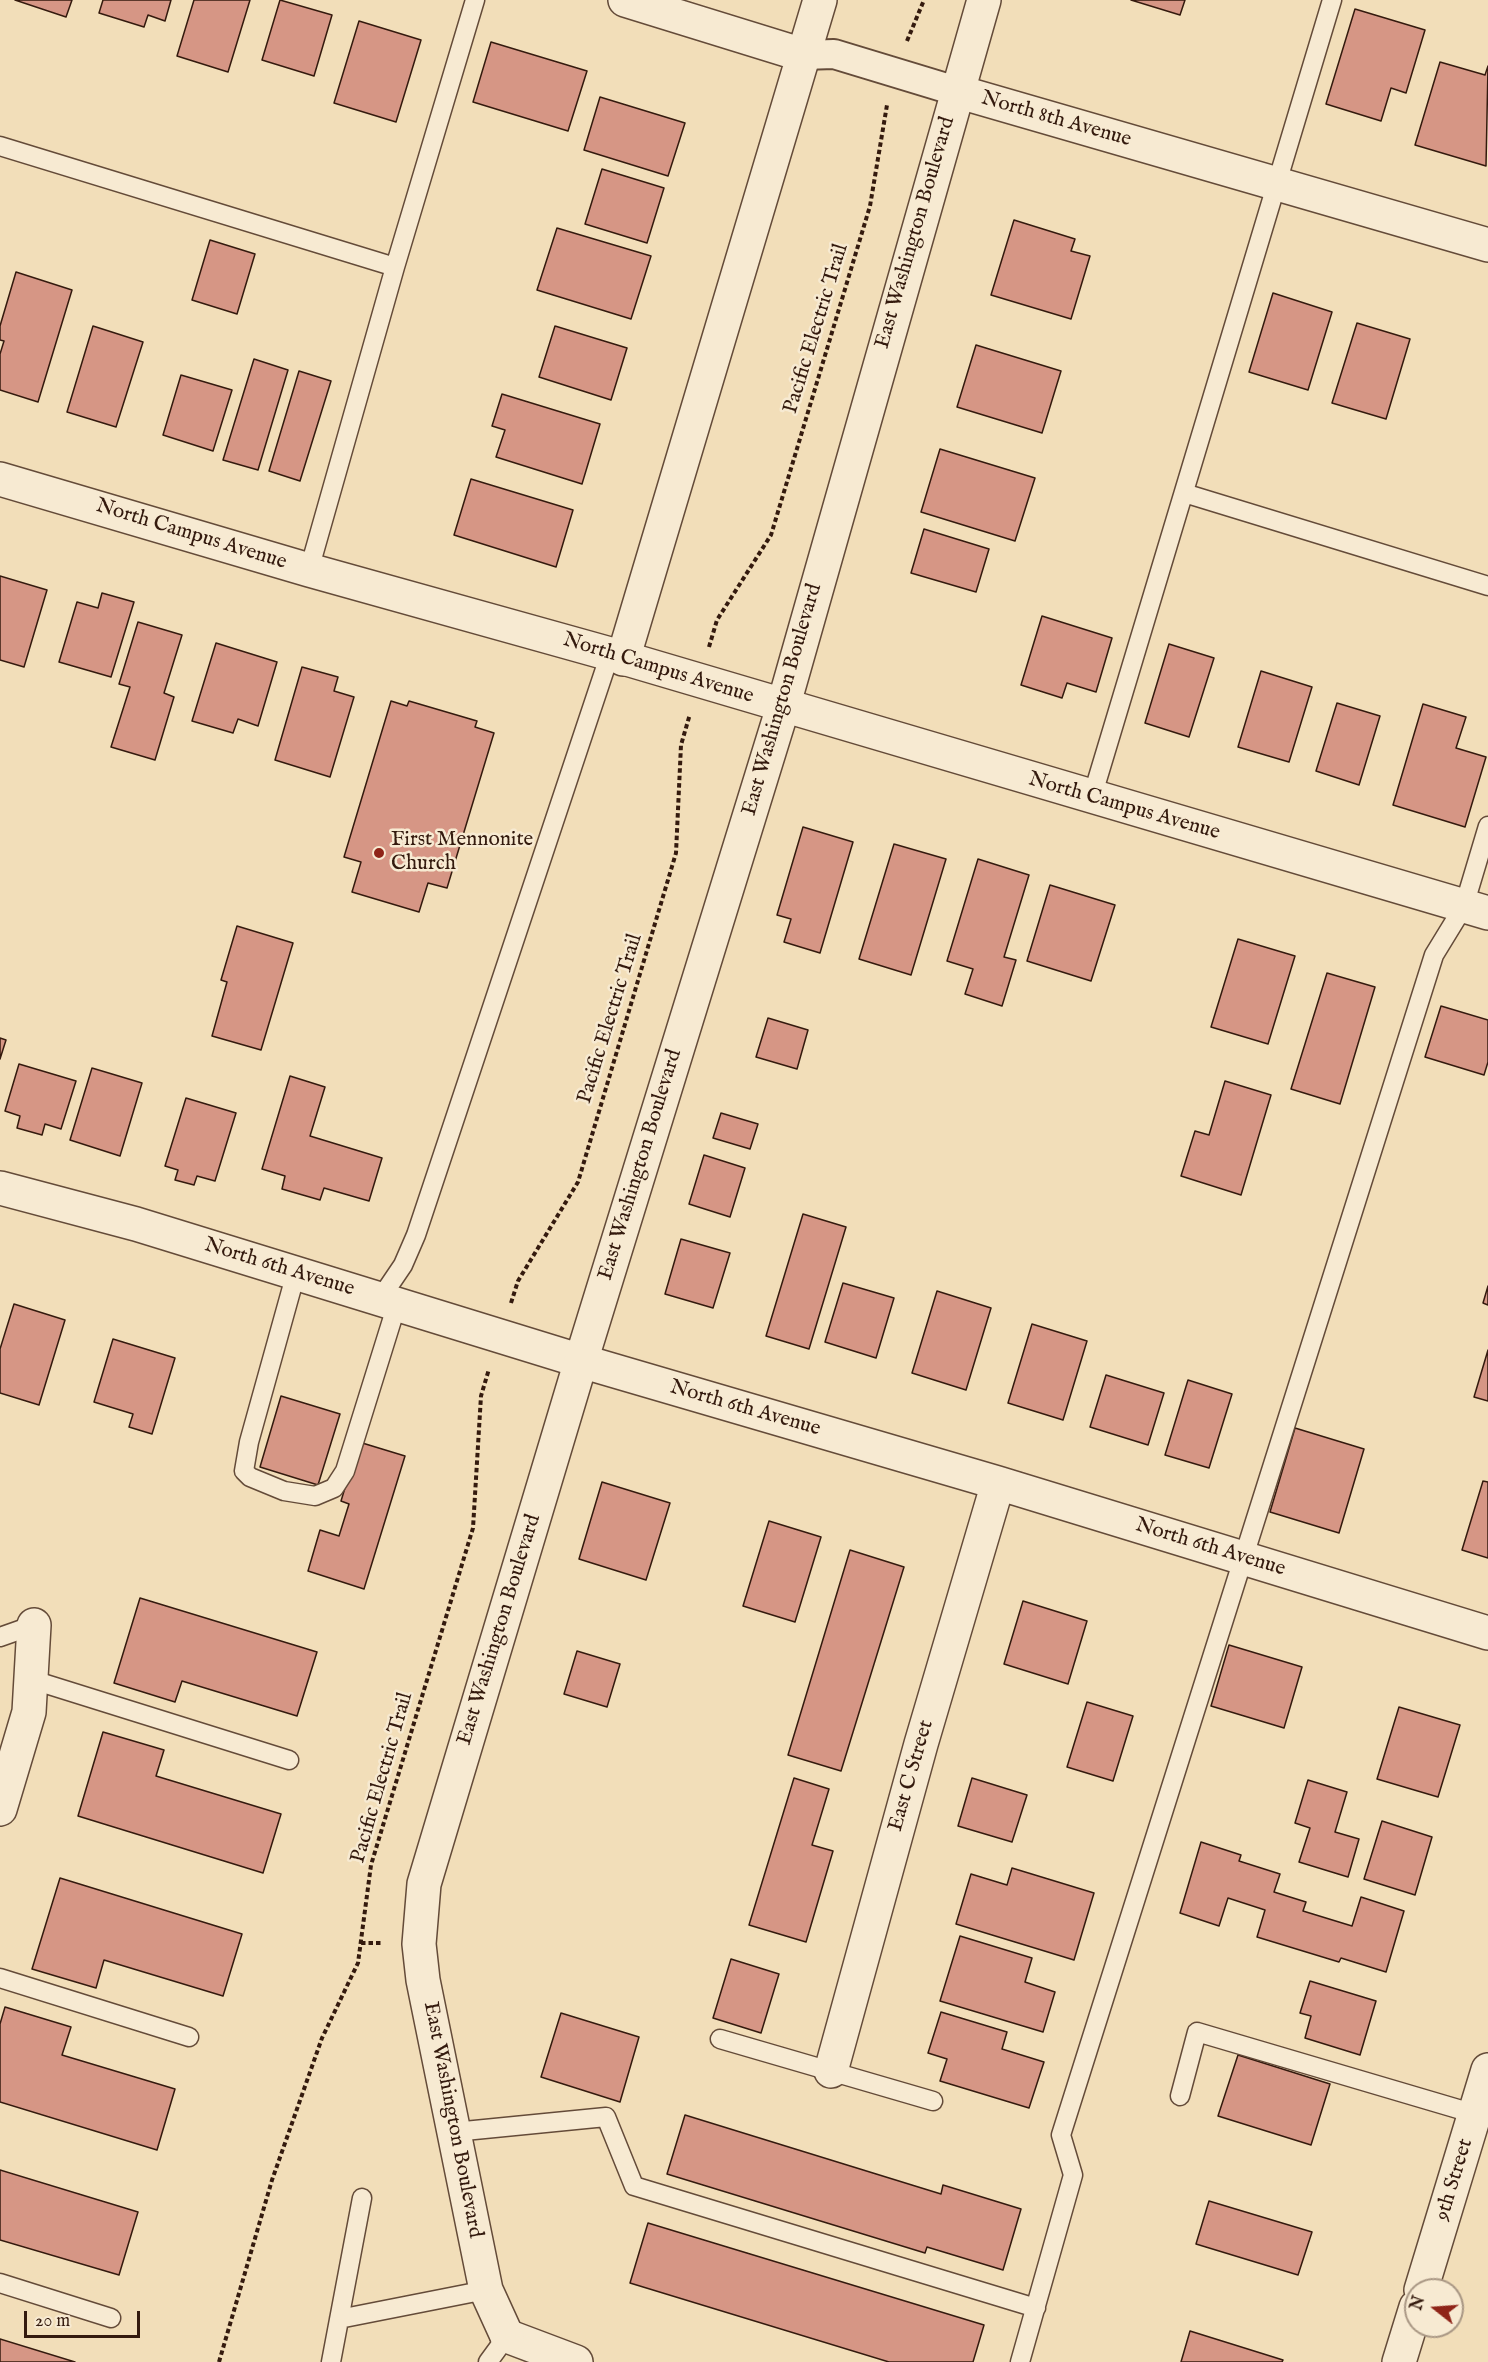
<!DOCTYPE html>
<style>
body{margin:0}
#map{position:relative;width:1488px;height:2362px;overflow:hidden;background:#f2deb9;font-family:"IM FELL English",serif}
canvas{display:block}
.north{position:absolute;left:1404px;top:2278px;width:60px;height:60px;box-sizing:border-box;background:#f7ead2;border:2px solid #a99784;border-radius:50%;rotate:287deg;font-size:16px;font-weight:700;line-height:24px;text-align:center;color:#341a0e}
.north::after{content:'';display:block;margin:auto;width:21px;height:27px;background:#8f2418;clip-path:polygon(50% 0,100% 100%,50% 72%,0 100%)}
.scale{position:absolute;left:24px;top:2311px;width:116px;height:27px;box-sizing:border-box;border:3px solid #341a0e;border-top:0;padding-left:8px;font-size:18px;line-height:21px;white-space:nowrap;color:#341a0e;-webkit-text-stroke:4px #f7ead2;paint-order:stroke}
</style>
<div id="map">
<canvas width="1488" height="2362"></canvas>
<div class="north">N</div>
<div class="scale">20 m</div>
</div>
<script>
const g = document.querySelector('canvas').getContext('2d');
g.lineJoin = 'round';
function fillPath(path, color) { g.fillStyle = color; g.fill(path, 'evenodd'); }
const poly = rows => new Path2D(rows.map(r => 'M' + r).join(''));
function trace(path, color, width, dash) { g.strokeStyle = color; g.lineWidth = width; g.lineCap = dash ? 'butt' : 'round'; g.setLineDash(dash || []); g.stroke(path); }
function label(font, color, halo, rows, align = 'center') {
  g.font = font + ' "IM FELL English",serif'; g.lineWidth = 5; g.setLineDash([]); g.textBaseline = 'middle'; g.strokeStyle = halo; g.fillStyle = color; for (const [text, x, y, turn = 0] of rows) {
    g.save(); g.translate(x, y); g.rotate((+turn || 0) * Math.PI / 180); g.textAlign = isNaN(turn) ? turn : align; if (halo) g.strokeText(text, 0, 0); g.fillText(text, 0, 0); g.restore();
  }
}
const building = poly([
 [15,0,72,0,66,17,15,0],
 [103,0,171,0,165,21,148,15,144,27,99,13,103,0],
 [194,0,250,0,228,72,177,56,194,0],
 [280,0,332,15,314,76,262,60,280,0],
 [1131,0,1185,0,1180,15,1131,0],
 [1355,9,1425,30,1406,93,1391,88,1381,121,1326,104,1355,9],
 [359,21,421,40,396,122,334,103,359,21],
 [491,42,587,71,568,131,473,102,491,42],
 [1440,62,1485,75,1488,66,1486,166,1415,145,1440,62],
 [600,97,685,123,668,176,584,150,600,97],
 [602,169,664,188,647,243,585,224,602,169],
 [1014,220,1075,239,1071,251,1090,256,1071,319,991,295,1014,220],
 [557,228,651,256,631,319,537,290,557,228],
 [210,240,255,254,237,314,192,300,210,240],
 [16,272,72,290,38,402,0,390,0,354,4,341,0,340,0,326,16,272],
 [1273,293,1332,312,1308,390,1249,372,1273,293],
 [1357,323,1410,339,1386,419,1332,403,1357,323],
 [93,326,143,342,116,427,67,412,93,326],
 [555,326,627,348,611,400,539,377,555,326],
 [976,345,1061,371,1042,433,957,407,976,345],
 [254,359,288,370,258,470,223,460,254,359],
 [299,371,331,381,300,481,269,471,299,371],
 [181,375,232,390,213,451,163,435,181,375],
 [502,394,600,424,582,484,496,457,505,430,492,426,502,394],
 [940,449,1035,478,1015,541,921,512,940,449],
 [471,479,573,510,556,567,454,535,471,479],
 [924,529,989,549,976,592,911,573,924,529],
 [0,576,47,590,24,667,0,660,0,576],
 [102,593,134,602,111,677,59,662,77,602,98,608,102,593],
 [1042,616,1112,638,1096,692,1067,683,1062,698,1021,685,1042,616],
 [138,622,182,635,164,693,174,697,155,760,111,747,130,687,119,684,138,622],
 [216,643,277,662,258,726,238,719,233,733,192,721,216,643],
 [1169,644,1214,658,1189,737,1145,723,1169,644],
 [302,667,338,677,334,691,354,697,330,777,275,760,302,667],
 [1261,671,1312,687,1289,762,1238,747,1261,671],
 [391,701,407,706,409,701,477,721,475,727,494,733,447,888,428,883,419,912,352,892,361,862,344,857,391,701],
 [1337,703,1380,716,1359,785,1316,771,1337,703],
 [1423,704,1466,717,1456,748,1486,757,1465,827,1393,805,1423,704],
 [803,827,853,842,820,953,784,942,791,919,777,915,803,827],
 [894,844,946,859,911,975,859,959,894,844],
 [978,859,1029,875,1004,957,1016,960,1002,1006,965,994,973,969,947,961,978,859],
 [1050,885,1115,905,1091,981,1027,961,1050,885],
 [237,926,293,943,261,1050,212,1036,227,982,221,980,237,926],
 [1238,939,1295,956,1268,1044,1211,1027,1238,939],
 [1327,973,1375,987,1340,1104,1291,1089,1327,973],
 [1441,1006,1488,1020,1488,1062,1484,1075,1425,1057,1441,1006],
 [768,1018,808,1030,797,1069,756,1057,768,1018],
 [0,1038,6,1040,0,1059,0,1038],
 [19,1064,76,1081,61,1129,45,1124,42,1135,17,1128,20,1116,5,1111,19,1064],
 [92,1068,142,1083,120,1156,70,1140,92,1068],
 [290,1076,325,1087,310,1136,382,1158,369,1201,324,1188,320,1200,282,1189,285,1176,262,1169,290,1076],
 [1225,1081,1271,1095,1241,1195,1181,1176,1195,1131,1209,1135,1225,1081],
 [186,1098,236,1113,215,1181,197,1176,194,1185,175,1180,178,1170,165,1166,186,1098],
 [721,1113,758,1124,750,1149,713,1138,721,1113],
 [704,1155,745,1168,730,1217,689,1204,704,1155],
 [803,1214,846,1227,809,1349,766,1336,803,1214],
 [681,1239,730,1253,713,1308,665,1294,681,1239],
 [843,1283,894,1298,876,1358,825,1342,843,1283],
 [1488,1286,1488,1305,1483,1303,1488,1286],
 [937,1291,991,1308,966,1390,912,1373,937,1291],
 [14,1304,65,1320,39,1405,0,1393,0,1349,14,1304],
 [1032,1324,1087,1341,1063,1420,1008,1403,1032,1324],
 [113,1339,175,1358,152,1434,129,1427,133,1414,94,1402,113,1339],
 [1488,1350,1488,1401,1474,1397,1488,1350],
 [1106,1375,1164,1393,1148,1445,1090,1427,1106,1375],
 [1188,1380,1232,1394,1209,1468,1165,1455,1188,1380],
 [281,1396,340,1414,318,1485,260,1467,281,1396],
 [1295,1428,1364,1449,1339,1533,1270,1512,1295,1428],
 [359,1442,405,1456,364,1589,308,1571,320,1530,339,1536,349,1504,341,1501,359,1442],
 [1483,1481,1488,1482,1488,1558,1462,1550,1483,1481],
 [602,1482,670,1503,646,1580,579,1559,602,1482],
 [769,1521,821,1537,795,1622,743,1606,769,1521],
 [850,1550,904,1567,841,1771,788,1755,850,1550],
 [140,1598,317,1652,297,1716,182,1681,175,1702,114,1683,140,1598],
 [1023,1601,1087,1621,1068,1684,1004,1664,1023,1601],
 [1229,1645,1302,1667,1284,1728,1211,1706,1229,1645],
 [577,1651,620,1664,607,1707,564,1694,577,1651],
 [1087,1702,1133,1716,1113,1781,1067,1767,1087,1702],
 [1399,1707,1460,1725,1438,1797,1377,1779,1399,1707],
 [103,1732,164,1750,156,1776,281,1814,263,1873,78,1816,103,1732],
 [794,1778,829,1789,812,1845,833,1851,806,1942,749,1925,794,1778],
 [972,1778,1027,1795,1012,1842,958,1826,972,1778],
 [1308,1780,1347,1792,1335,1832,1359,1839,1348,1877,1299,1862,1310,1828,1295,1823,1308,1780],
 [1382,1821,1432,1837,1415,1895,1364,1879,1382,1821],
 [1201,1842,1241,1855,1239,1861,1280,1874,1274,1892,1306,1902,1303,1911,1352,1926,1361,1897,1404,1911,1386,1972,1341,1958,1339,1962,1257,1937,1265,1910,1228,1898,1219,1926,1180,1913,1201,1842],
 [1012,1868,1094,1893,1074,1960,956,1924,971,1874,1007,1885,1012,1868],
 [60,1878,242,1934,223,1996,104,1960,96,1988,32,1969,60,1878],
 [960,1936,1032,1958,1025,1982,1055,1992,1043,2032,940,2001,960,1936],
 [731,1959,779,1974,761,2033,713,2018,731,1959],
 [1310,1981,1376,2001,1360,2055,1305,2038,1311,2016,1300,2013,1310,1981],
 [5,2007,71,2027,62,2055,175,2089,157,2150,0,2102,0,2024,5,2007],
 [941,2012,1007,2032,1002,2049,1044,2062,1029,2108,940,2081,947,2059,928,2053,941,2012],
 [561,2013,639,2037,620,2102,541,2077,561,2013],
 [1238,2055,1330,2084,1311,2145,1218,2116,1238,2055],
 [685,2115,941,2194,943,2185,1021,2209,1003,2270,927,2247,925,2253,667,2174,685,2115],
 [0,2170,138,2212,119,2275,0,2240,0,2170],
 [1209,2201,1312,2232,1298,2275,1196,2244,1209,2201],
 [648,2223,984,2325,973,2362,889,2362,630,2283,648,2223],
 [1190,2331,1283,2360,1282,2362,1181,2362,1190,2331],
 [0,2339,75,2362,0,2362,0,2339]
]);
fillPath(building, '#d69685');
trace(building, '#341a0e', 1.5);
const service = poly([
 [0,146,395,267],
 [1184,493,1488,586],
 [309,570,395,267,475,0],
 [1092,797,1332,0],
 [296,1273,249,1442,244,1471,250,1477,284,1491,315,1496,334,1488,345,1471,397,1304],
 [380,1299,403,1265,416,1235,610,654],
 [0,1637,34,1625],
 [33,1680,289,1760],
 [0,1978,189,2037],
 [720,2039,933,2101],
 [1180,2096,1197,2032,1475,2114],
 [454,2132,606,2117,634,2186,1036,2308],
 [0,2283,111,2318],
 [339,2319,486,2290],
 [331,2362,362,2198],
 [488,2362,507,2336],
 [1020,2362,1073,2175,1061,2135,1434,955,1464,906,1488,826]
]);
const pedestrian = poly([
 [803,55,834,54,956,91]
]);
const minor = poly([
 [625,0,803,55],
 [956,91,1488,245],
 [623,659,820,0],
 [0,1188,136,1224,581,1361,998,1483,1488,1633],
 [0,1809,29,1712,34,1625],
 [831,2071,921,1744,998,1483],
 [507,2336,576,2362]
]);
const tertiary = poly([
 [0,479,309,570,610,654,1488,913],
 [1421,2290,1488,2070],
 [507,2336,486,2290,423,1980,419,1944,424,1884,581,1361,783,707,984,0],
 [1399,2362,1416,2307]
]);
trace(service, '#644b39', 21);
trace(pedestrian, '#644b39', 32);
trace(minor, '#644b39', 36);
trace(tertiary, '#644b39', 36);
trace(poly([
 [907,41,924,0],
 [709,647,717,620,771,535,870,206,887,105],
 [511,1303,518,1281,578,1182,676,853,681,745,690,714],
 [361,1943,382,1943],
 [219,2362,272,2180,322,2038,358,1963,371,1865,473,1528,481,1396,489,1369]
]), '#341a0e', 4, [4.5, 3]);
trace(service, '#f7ead2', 18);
trace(pedestrian, '#f7ead2', 28);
trace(minor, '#f7ead2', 33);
trace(tertiary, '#f7ead2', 33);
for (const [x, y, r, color] of [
 [379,853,6,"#8f2418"]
]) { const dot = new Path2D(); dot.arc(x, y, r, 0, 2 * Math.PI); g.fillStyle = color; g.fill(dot); trace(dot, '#f7ead2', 2); }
label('21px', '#341a0e', '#f7ead2', [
 ["North 8th Avenue",1056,120,16],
 ["East Washington Boulevard",916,233,-74],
 ["Pacific Electric Trail",817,329,-73],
 ["North Campus Avenue",191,535,17],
 ["North Campus Avenue",658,669,17],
 ["East Washington Boulevard",783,700,-74],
 ["North Campus Avenue",1124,807,16],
 ["Pacific Electric Trail",611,1019,-73],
 ["East Washington Boulevard",641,1165,-73],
 ["North 6th Avenue",279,1268,17],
 ["North 6th Avenue",745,1409,16],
 ["North 6th Avenue",1210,1548,17],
 ["East Washington Boulevard",500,1630,-73],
 ["East C Street",912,1776,-74],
 ["Pacific Electric Trail",383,1778,-74],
 ["East Washington Boulevard",452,2120,79],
 ["9th Street",1455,2180,-73]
]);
label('21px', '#341a0e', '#f7ead2', [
 ["First Mennonite",391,841],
 ["Church",391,865]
], 'left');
</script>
